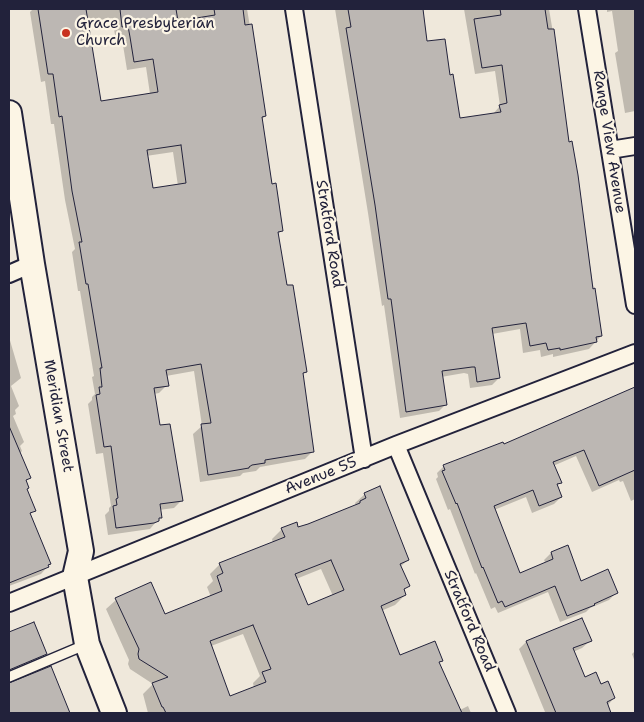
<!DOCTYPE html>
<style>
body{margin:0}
#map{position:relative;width:644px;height:722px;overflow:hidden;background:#efe8db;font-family:"Shantell Sans",sans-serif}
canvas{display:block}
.frame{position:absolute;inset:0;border:10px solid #22223b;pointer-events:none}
</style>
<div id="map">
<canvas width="644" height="722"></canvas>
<div class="frame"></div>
</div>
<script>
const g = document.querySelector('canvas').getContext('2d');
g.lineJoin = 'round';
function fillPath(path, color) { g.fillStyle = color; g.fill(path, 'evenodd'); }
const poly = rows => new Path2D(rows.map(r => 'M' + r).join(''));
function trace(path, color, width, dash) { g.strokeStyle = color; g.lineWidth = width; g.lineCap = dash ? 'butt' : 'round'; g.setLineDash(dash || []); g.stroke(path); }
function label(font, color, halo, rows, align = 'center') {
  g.font = font + ' "Shantell Sans",sans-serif'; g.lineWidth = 4.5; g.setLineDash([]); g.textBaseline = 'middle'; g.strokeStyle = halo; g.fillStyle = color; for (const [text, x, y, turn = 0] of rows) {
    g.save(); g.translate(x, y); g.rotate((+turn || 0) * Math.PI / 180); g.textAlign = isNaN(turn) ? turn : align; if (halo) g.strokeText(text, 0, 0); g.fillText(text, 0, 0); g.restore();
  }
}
fillPath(poly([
 [33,9,247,9,265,116,261,120,271,185,282,230,277,235,286,287,305,372,302,375,313,451,305,459,260,467,256,471,243,473,240,476,200,482,193,434,202,426,194,371,166,376,167,385,159,393,154,394,159,427,182,500,174,508,159,510,160,517,150,529,108,535,105,515,109,511,109,508,111,506,103,453,96,454,88,404,92,400,92,397,95,394,92,377,94,376,80,291,78,291,72,252,75,249,65,200,54,124,51,124,45,81,41,82,30,12],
 [112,18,115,35,120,34,123,45,127,70,146,67,150,94,100,102,87,22],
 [173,152,178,186,152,189,146,156],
 [335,9,422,9,426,43,449,76,459,119,493,114,500,106,495,71,475,74,464,9,549,9,561,80,568,143,571,143,601,336,589,349,553,357,553,354,541,357,540,350,523,353,520,329,492,334,499,378,492,385,470,388,468,374,464,373,441,377,446,404,439,411,400,418,384,305,382,306,368,213],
 [607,9,635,9,635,111,625,113,615,53,618,51,612,11,607,12],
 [9,337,21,378,11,386,19,406,15,410,16,414,13,416,24,442,20,446,22,451,19,454,29,478,25,482,26,490,34,510,30,515,50,564,41,574,9,586],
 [635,388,635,499,631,501,623,481,620,482,619,480,592,492,576,456,553,466,560,482,557,486,561,497,554,504,532,513,526,497,494,510,520,574,546,564,544,560,551,553,580,583,616,593,609,600,590,608,586,612,560,622,548,592,498,613,495,607,491,609,476,573,475,574,450,509,448,510,436,479,438,477,437,473,444,466,503,445],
 [365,494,408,560,400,567,408,586,403,591,405,595,395,605,381,611,400,656,441,661,438,664,460,710,468,706,471,713,148,713,143,694,153,684,130,669,128,664,129,660,106,609,116,600,164,615,211,597,207,587,213,581,210,574,220,564,273,543,272,539,282,529,297,528,356,506,355,503],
 [321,569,333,596,307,606,296,579],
 [243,634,260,676,253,683,254,688,229,697,211,646],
 [33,624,45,654,30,669,9,678,9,634],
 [590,641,582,648,573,652,584,678,601,686,614,698,608,705,611,713,543,713,545,712,519,649,526,642],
 [635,651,635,662,632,654],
 [51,668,69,713,9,713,9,684]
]), '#0003');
const building = poly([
 [38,9,86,9,101,101,158,92,153,59,134,62,130,37,128,26,122,27,120,9,176,9,178,21,215,15,214,9,243,9,245,25,252,24,266,116,262,117,272,184,276,183,283,231,278,232,287,285,293,285,307,372,303,373,314,452,265,460,265,463,252,465,249,467,249,468,208,475,201,424,211,423,201,364,166,370,169,386,154,388,160,425,170,424,183,501,160,504,162,518,159,518,159,521,154,523,116,528,113,506,117,505,116,499,118,498,111,446,104,447,96,395,100,394,99,387,102,387,100,368,102,368,88,284,86,284,79,242,82,242,72,191,62,116,59,117,53,74,48,74,38,9],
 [181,145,186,183,153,188,147,150,181,145],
 [348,9,423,9,427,41,445,39,450,75,453,74,460,118,501,112,499,105,507,103,502,65,482,68,474,19,501,15,500,9,545,9,548,29,554,29,569,142,572,141,578,175,593,289,595,288,602,336,596,337,597,342,560,350,560,348,548,350,546,343,530,346,526,323,492,328,500,378,477,382,475,367,472,367,442,371,447,405,406,412,391,299,388,299,375,205,346,28,351,27,348,9],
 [635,387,635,470,599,486,584,450,553,462,562,483,557,484,562,497,539,506,533,490,494,506,520,573,553,559,551,552,568,545,581,581,608,569,618,593,594,604,595,605,567,616,555,586,505,607,502,601,498,603,483,567,482,568,457,503,456,504,442,471,445,470,443,465,503,442,504,444,635,387],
 [9,426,31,478,26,480,29,488,27,489,36,511,30,513,51,564,48,565,49,567,9,583,9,426],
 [380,486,409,560,400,564,410,586,404,589,406,595,381,606,400,655,435,641,443,661,439,662,462,713,166,713,163,707,162,707,152,683,168,677,139,659,138,654,139,649,115,598,151,582,165,614,222,591,217,576,223,573,219,563,285,537,281,528,297,522,298,527,308,524,360,503,360,501,366,498,364,493,380,486],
 [331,560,344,590,308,605,295,574,331,560],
 [253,625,271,669,262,672,266,682,230,696,210,641,253,625],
 [582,618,592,641,573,648,585,677,596,672,601,684,608,681,615,698,607,702,611,713,556,713,526,641,582,618],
 [34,622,47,654,9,670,9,632,34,622],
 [51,666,70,713,9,713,9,683,51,666]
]);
fillPath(building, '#bcb7b3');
trace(building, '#22223b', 1);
const lane = poly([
 [9,677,87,644]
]);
const street = poly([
 [294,9,364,459],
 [587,9,635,305],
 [610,150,635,146],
 [9,274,32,264],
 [396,445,507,713],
 [9,603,396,445,635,353]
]);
const secondary = poly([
 [9,113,32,264,81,551,75,577,87,644,114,713]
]);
trace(lane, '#22223b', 12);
trace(street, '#22223b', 20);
trace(secondary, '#22223b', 28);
trace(lane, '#fcf5e5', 9);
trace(street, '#fcf5e5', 16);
trace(secondary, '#fcf5e5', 24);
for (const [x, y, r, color] of [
 [66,33,5,"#c8321e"]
]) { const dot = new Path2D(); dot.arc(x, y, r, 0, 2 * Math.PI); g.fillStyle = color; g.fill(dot); trace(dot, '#fcf5e5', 2); }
label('15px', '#22223b', '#fcf5e5', [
 ["Grace Presbyterian",76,24],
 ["Church",76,41]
], 'left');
label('15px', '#22223b', '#fcf5e5', [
 ["Range View Avenue",609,142,81],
 ["Stratford Road",329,234,81],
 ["Meridian Street",58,416,80],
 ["Avenue 55",321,476,-22],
 ["Stratford Road",469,621,67]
]);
</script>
